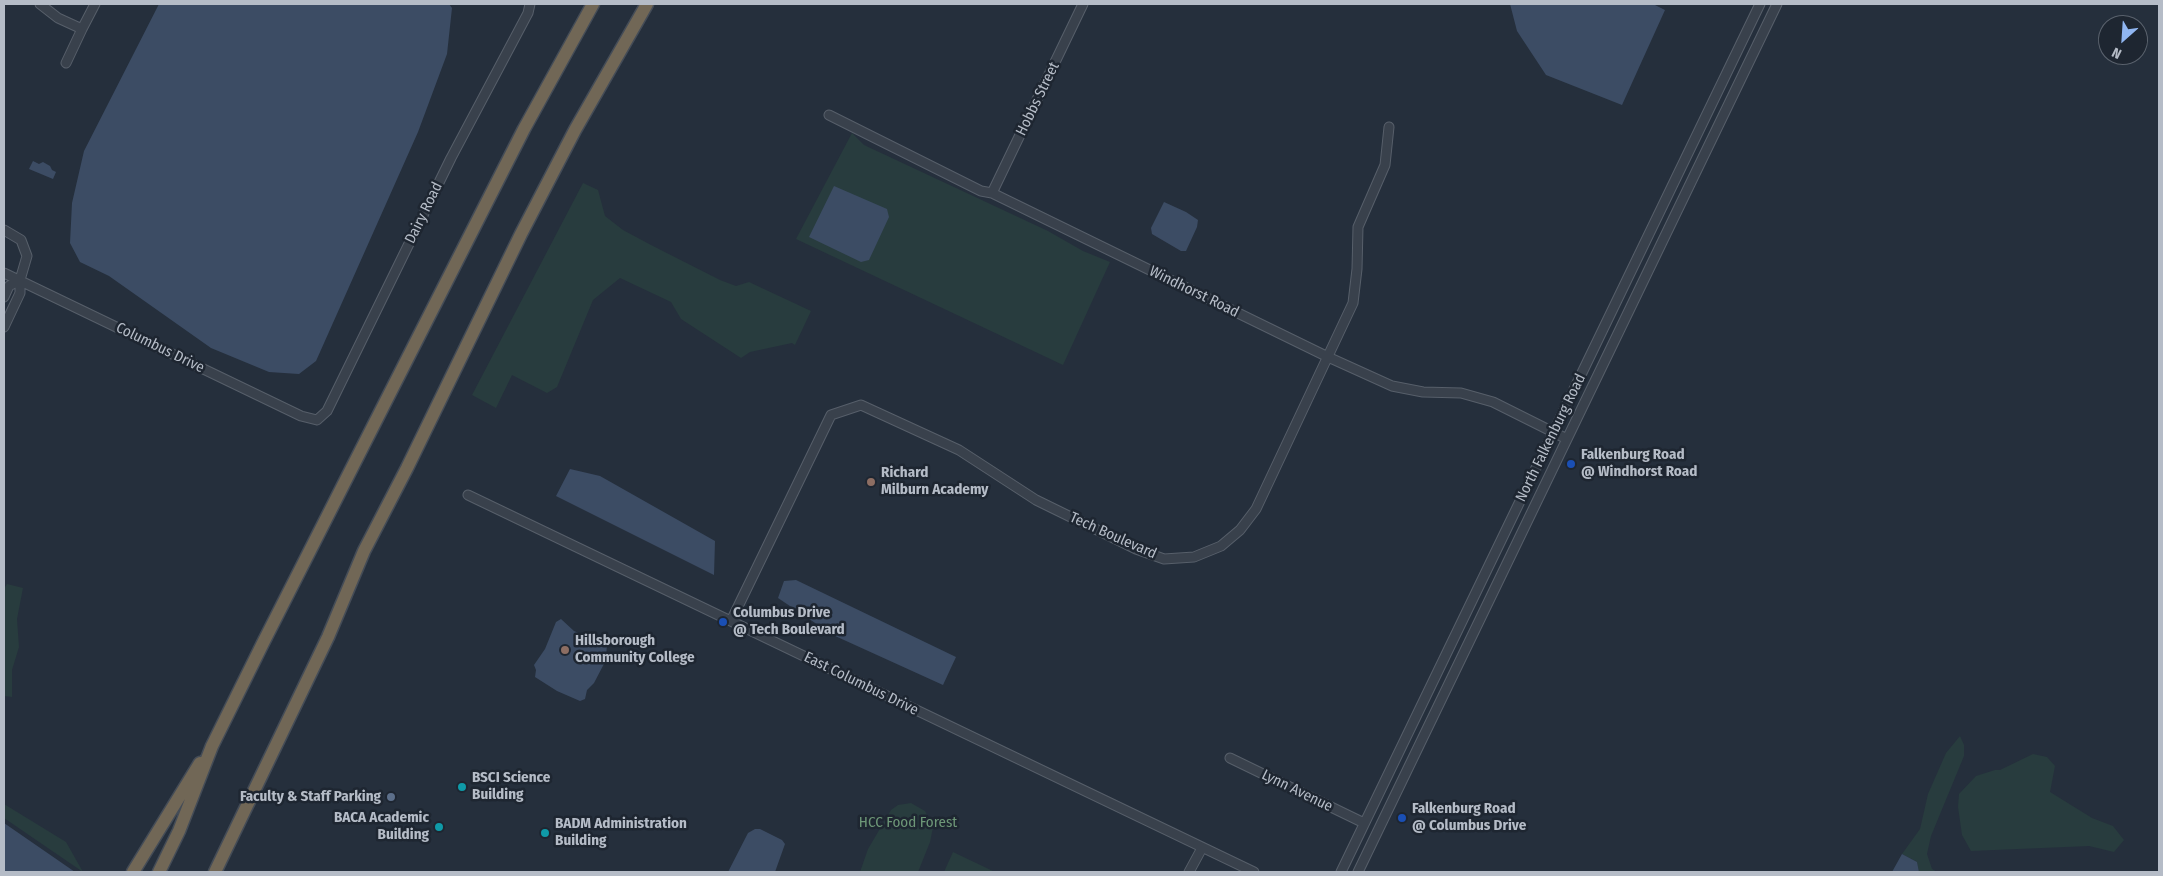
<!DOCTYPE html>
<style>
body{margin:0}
#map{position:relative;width:2163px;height:876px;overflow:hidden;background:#252f3c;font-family:"Fira Sans Condensed",sans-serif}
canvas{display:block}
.frame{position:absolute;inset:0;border:5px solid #b5bcc7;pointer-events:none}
.north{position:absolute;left:2098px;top:15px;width:50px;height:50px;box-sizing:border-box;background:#1e2631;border:1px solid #5a626d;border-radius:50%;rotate:206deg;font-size:14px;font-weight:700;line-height:20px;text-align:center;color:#b5bcc7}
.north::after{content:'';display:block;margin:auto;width:18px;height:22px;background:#90b6f1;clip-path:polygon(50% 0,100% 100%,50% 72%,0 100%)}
</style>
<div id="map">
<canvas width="2163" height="876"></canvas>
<div class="frame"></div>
<div class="north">N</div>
</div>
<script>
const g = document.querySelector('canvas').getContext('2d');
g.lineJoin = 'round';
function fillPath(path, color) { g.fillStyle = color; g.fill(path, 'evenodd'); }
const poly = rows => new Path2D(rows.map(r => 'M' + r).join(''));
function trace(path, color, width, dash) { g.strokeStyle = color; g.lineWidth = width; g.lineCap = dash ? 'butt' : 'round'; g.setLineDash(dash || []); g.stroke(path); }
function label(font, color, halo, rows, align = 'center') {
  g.font = font + ' "Fira Sans Condensed",sans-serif'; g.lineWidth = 5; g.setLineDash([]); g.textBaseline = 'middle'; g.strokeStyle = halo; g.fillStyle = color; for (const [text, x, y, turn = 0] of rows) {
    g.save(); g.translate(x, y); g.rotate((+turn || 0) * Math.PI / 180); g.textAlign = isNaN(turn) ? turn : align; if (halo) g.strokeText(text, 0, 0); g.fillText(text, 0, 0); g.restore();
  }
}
fillPath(poly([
 [852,133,864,145,1048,231,1083,251,1110,262,1063,365,796,239],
 [583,183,598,190,605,216,623,230,651,245,720,280,736,286,749,282,811,311,795,345,792,343,750,352,741,358,681,319,671,302,620,278,593,300,557,387,547,393,512,375,496,408,472,395],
 [7,584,23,588,17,619,19,647,12,670,12,697,4,696,4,589],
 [1960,736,1964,745,1964,756,1931,836,1927,854,1932,869,1937,872,1919,872,1917,862,1902,854,1920,829,1928,794,1946,753],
 [2033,754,2047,757,2055,766,2050,792,2092,818,2113,826,2124,840,2114,852,2089,846,1971,851,1962,835,1958,807,1959,794,1976,776,1995,770,2000,770],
 [911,803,925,811,933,827,930,842,918,872,860,872,868,849,891,810,898,805],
 [4,804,66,842,83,872,4,818],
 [953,852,995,872,944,872]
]), '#283c3e');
fillPath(poly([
 [159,4,449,4,452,8,447,54,418,132,316,361,299,374,269,372,211,348,109,276,80,262,70,243,72,203,84,151],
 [1510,4,1653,4,1665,10,1622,105,1546,75,1517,31],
 [33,161,39,164,43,162,50,166,52,170,56,172,53,179,29,169],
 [834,186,887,209,889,217,869,260,861,262,809,237],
 [1164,202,1186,212,1198,220,1197,227,1186,251,1181,251,1152,234,1151,228],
 [570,469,600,476,715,541,714,575,556,496],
 [796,580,956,657,943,685,833,635,778,598,784,581],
 [561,619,574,631,585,636,601,637,607,642,606,660,594,683,587,690,585,699,580,701,557,691,535,677,536,670,534,665,545,649,556,622],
 [4,823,75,872,4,872],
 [755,829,760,829,782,840,785,844,775,872,728,872,748,833],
 [1902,854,1917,862,1919,872,1892,872]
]), '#3c4c64');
const minor = poly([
 [40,4,58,18,82,29,66,63],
 [82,29,95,4],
 [829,115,981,191,992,193,1328,357,1392,386,1423,392,1461,393,1493,402,1567,439],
 [992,193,1083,4],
 [4,230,21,240,27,256,20,280,20,293,4,327],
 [4,273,301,416,317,420,327,411,451,158,528,13,530,4],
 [4,297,9,286,20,280],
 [468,495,1254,872],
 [731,621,831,415,861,405,959,450,1036,500,1136,549,1164,559,1194,557,1221,546,1240,530,1256,509,1353,303,1357,269,1358,227,1385,165,1389,127],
 [1230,758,1364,823],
 [1189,872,1202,848],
 [1341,872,1760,4],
 [1358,872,1777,4]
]);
const highway = poly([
 [133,872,200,763],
 [159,872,179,831,212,746,263,643,524,129,593,4],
 [215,872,328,637,364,551,407,468,521,234,575,130,647,4]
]);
trace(minor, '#575f6a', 11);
trace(highway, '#444c57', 15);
trace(minor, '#39414c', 9);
trace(highway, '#716756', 12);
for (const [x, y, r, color] of [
 [1571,464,5,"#1a4fb4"],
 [871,482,5,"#8d6e63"],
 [723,622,5,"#1a4fb4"],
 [565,650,5,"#8d6e63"],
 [462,787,5,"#0f9aa8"],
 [391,797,5,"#5c6f8a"],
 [1402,818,5,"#1a4fb4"],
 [439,827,5,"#0f9aa8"],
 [545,833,5,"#0f9aa8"]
]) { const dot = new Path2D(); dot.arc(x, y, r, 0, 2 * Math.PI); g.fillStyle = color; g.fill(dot); trace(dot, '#1e2631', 2); }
label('15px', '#b5bcc7', '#1e2631', [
 ["Hobbs Street",1038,99,-64],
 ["Dairy Road",424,213,-64],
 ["Windhorst Road",1194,292,26],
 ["Columbus Drive",160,348,26],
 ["North Falkenburg Road",1551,438,-64],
 ["Tech Boulevard",1113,536,24],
 ["East Columbus Drive",861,684,26],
 ["Lynn Avenue",1297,791,26]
]);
label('bold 15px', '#b5bcc7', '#1e2631', [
 ["Falkenburg Road",1581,455],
 ["@ Windhorst Road",1581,472],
 ["Richard",881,473],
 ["Milburn Academy",881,490],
 ["Columbus Drive",733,613],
 ["@ Tech Boulevard",733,630],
 ["Hillsborough",575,641],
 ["Community College",575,658],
 ["BSCI Science",472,778],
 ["Building",472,795],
 ["Faculty & Staff Parking",381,797,"right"],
 ["Falkenburg Road",1412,809],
 ["@ Columbus Drive",1412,826],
 ["BACA Academic",429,818,"right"],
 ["Building",429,835,"right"],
 ["BADM Administration",555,824],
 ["Building",555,841]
], 'left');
label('15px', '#6d9677', '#1e2631', [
 ["HCC Food Forest",908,823]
]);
</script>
